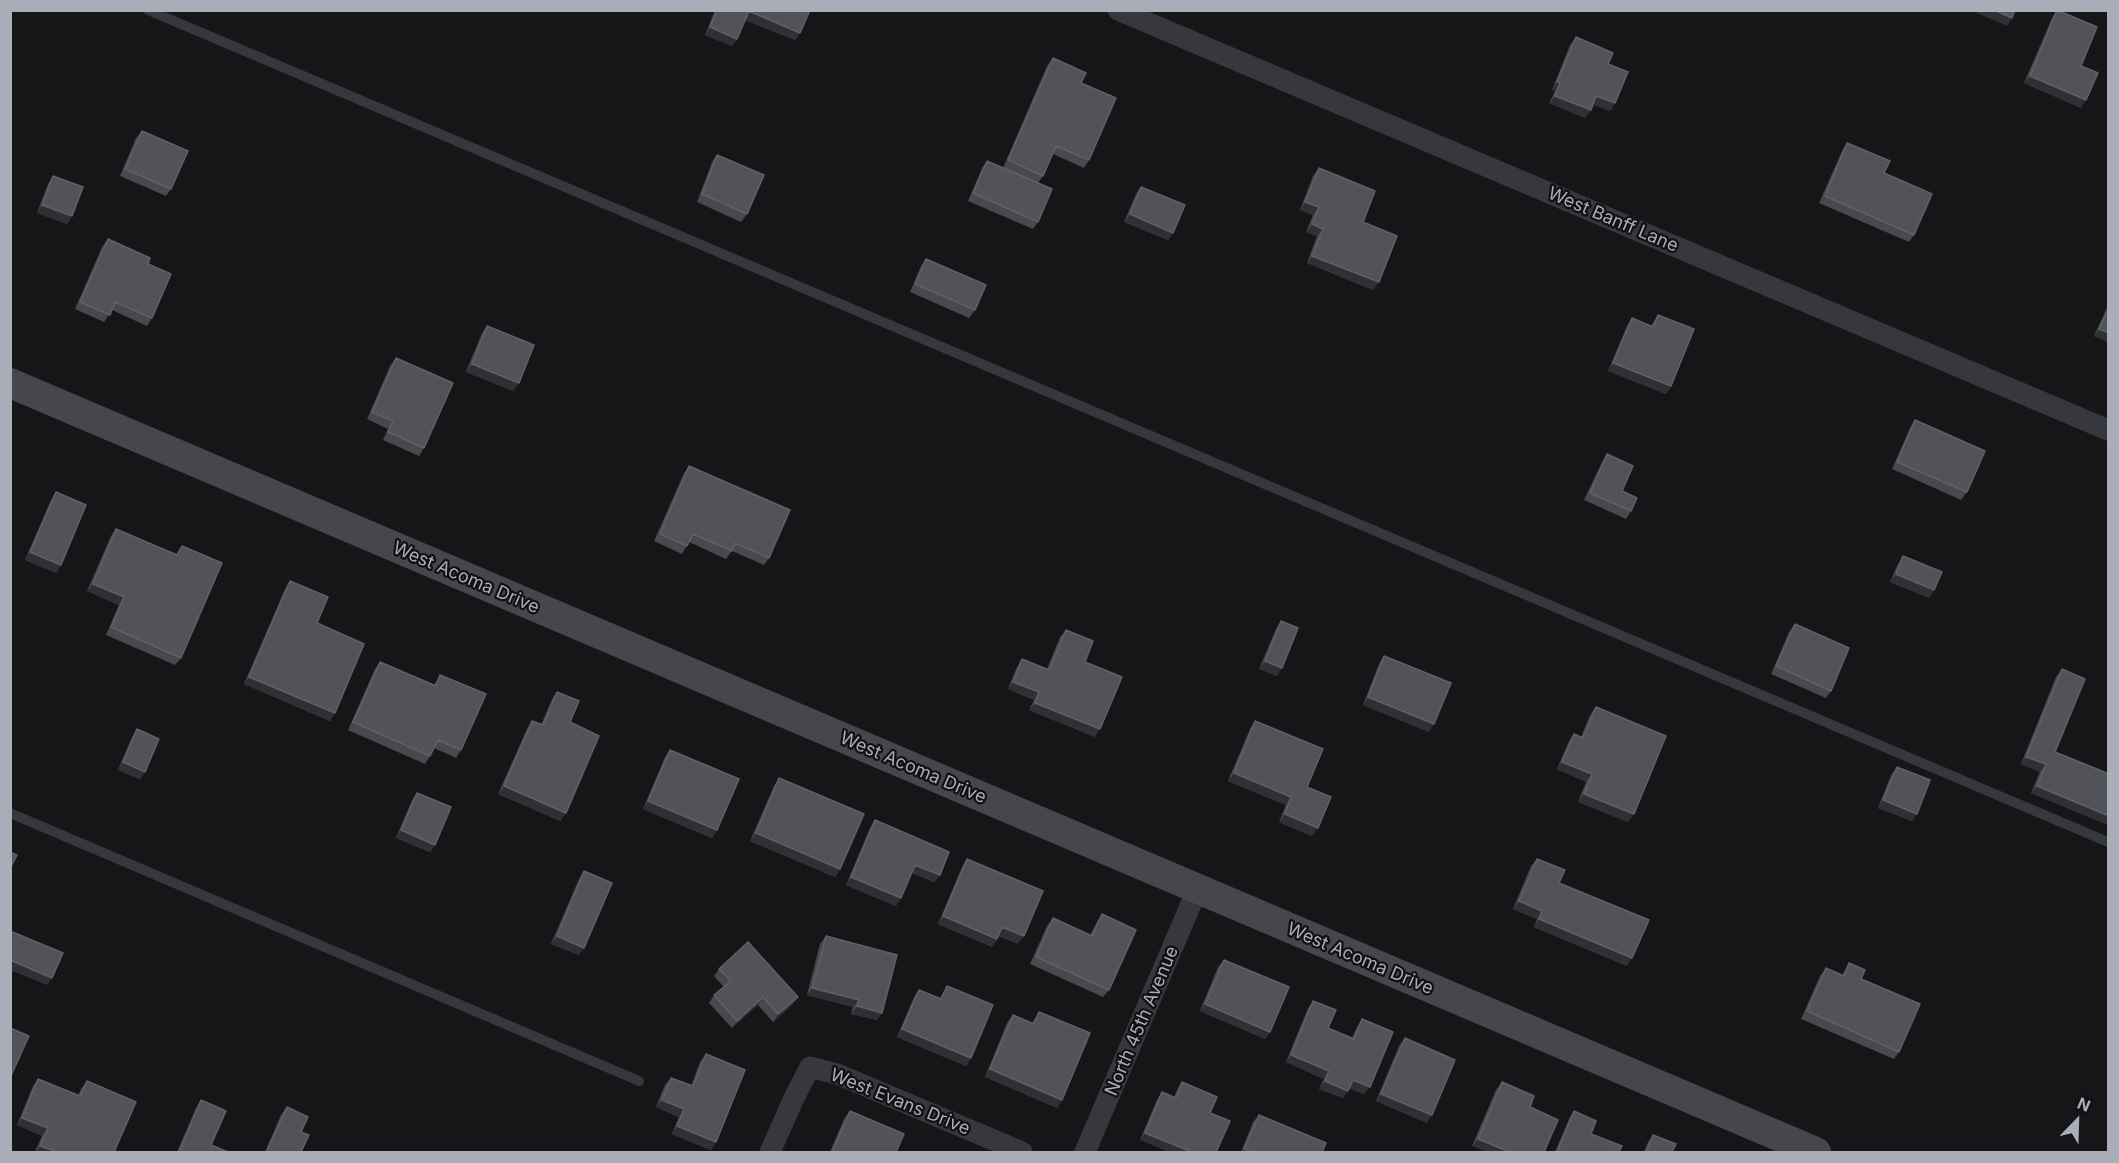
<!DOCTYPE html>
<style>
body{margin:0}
#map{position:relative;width:2119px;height:1163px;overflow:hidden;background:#161618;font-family:Inter,sans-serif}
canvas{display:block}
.frame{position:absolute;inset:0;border:12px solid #a8adb8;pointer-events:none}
.north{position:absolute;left:2047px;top:1091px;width:60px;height:60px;-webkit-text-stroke:4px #111113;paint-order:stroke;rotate:23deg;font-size:16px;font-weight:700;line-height:24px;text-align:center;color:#a8adb8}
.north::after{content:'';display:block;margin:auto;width:21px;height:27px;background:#a8adb8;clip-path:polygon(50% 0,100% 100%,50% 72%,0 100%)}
</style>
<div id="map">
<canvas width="2119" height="1163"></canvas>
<div class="frame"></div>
<div class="north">N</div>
</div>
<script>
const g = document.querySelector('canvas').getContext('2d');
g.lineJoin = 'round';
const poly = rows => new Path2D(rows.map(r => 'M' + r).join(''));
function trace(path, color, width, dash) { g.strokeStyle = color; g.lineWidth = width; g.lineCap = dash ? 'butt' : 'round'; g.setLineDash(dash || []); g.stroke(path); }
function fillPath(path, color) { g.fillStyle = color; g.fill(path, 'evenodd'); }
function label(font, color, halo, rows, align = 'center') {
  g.font = font + ' Inter,sans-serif'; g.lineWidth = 4.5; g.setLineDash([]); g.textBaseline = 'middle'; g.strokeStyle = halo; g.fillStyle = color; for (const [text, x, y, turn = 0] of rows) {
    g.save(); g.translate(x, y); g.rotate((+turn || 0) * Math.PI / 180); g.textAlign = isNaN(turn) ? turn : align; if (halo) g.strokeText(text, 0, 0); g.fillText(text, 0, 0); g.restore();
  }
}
trace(poly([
 [148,10,2108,842],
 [10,813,639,1081]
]), '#37383d', 10);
trace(poly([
 [1118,10,2108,430],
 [770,1152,794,1098,810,1067,837,1074,1022,1152],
 [1085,1152,1197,890]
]), '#37383d', 21);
trace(poly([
 [10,383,1816,1152]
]), '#45474d', 30);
fillPath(poly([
 [715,10,810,10,800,33,795,40,745,20,737,39,732,46,705,35],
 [2057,10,2081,66,2081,108,2024,83,2052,18],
 [1576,37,1608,64,1615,103,1610,111,1593,104,1591,110,1585,118,1549,103,1555,91,1552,90,1570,45],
 [1053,58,1081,83,1089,160,1084,168,1053,154,1043,176,1038,183,1038,222,1033,229,968,201,982,168,987,161,1003,168,1047,66],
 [142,131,171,189,166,196,120,176,136,138],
 [1847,143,1884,173,1914,235,1909,242,1819,203,1842,151],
 [717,155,747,214,741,222,697,202,712,162],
 [1319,168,1363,222,1373,290,1307,263,1317,236,1306,232,1313,215,1300,210,1313,176],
 [53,176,72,216,67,224,37,213,48,184],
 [1141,187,1173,233,1168,240,1124,222,1136,194],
 [108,239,148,264,152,318,147,326,112,310,104,322,75,309,102,247],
 [926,259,975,310,969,318,910,292,921,266],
 [2109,303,2109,342,2094,336],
 [1658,315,1671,386,1666,394,1608,371,1627,326,1632,318,1651,326],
 [487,326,513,391,466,372,482,333],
 [396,358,424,448,419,456,383,440,388,429,367,419,390,366],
 [1915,420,1967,492,1961,500,1892,469,1910,428],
 [1607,454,1631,511,1626,519,1584,500,1602,462],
 [689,466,769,558,764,565,732,551,726,559,689,542,682,554,654,541,684,473],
 [56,492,61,565,56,573,25,560,51,500],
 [116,529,176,555,182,546,181,658,175,665,106,635,119,605,87,591,111,536],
 [1903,556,1934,590,1929,598,1890,582,1898,564],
 [290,581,317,623,335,713,330,721,244,684,285,589],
 [1281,621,1277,676,1259,669,1276,629],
 [1795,624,1831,691,1826,698,1771,674,1789,632],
 [1066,630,1085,662,1095,737,1029,710,1034,700,1008,689,1017,667,1022,659,1047,669,1060,637],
 [1384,656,1429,732,1363,705,1379,664],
 [380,662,434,685,440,675,461,750,456,758,434,748,430,756,425,764,348,730,375,669],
 [2062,669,2055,752,2109,774,2109,820,2106,824,2031,793,2040,772,2021,764,2056,677],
 [557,692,566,813,560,821,498,794,527,729,532,721,541,725,552,699],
 [1596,707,1628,822,1578,802,1586,782,1557,769,1569,741,1574,734,1581,737,1590,715],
 [1255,721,1307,787,1312,836,1279,822,1286,805,1228,781,1250,729],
 [137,729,145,772,140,779,118,770,132,737],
 [670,750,717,830,712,838,643,809,665,757],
 [1897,767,1917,814,1912,821,1878,808,1891,775],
 [779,778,840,869,835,877,750,841,774,786],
 [417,793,435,845,430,852,396,838,412,800],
 [875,820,940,875,934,882,912,873,896,906,846,885,870,828],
 [967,859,1018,944,999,936,992,947,938,924,962,867],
 [1537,859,1559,883,1627,966,1534,927,1537,919,1513,909,1531,866],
 [584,871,579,955,551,944,579,879],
 [1102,914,1109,990,1103,997,1030,964,1047,926,1053,918,1090,935,1097,922],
 [826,936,877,1020,851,1014,853,1007,807,995,820,944],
 [1224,960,1270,1032,1265,1039,1200,1011,1218,967],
 [1849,963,1861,979,1899,1052,1894,1059,1801,1019,1820,976,1826,968,1842,975],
 [719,969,793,1004,773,1022,758,1005,732,1028,709,1003,714,995,724,987,714,976],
 [947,986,971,1058,966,1066,897,1037,914,997,919,990,940,998],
 [1313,1001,1328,1028,1352,1038,1357,1027,1362,1019,1370,1087,1364,1094,1349,1088,1343,1098,1319,1089,1324,1079,1286,1062,1308,1008],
 [1039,1012,1062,1100,1057,1108,985,1077,1007,1023,1013,1015,1032,1023],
 [1405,1038,1427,1123,1376,1101,1399,1046],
 [706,1054,716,1142,711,1150,672,1134,679,1117,656,1107,665,1085,671,1078,691,1086,700,1062],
 [38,1079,78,1096,81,1089,87,1081,114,1152,35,1152,42,1136,17,1125,33,1086],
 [1182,1082,1217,1097,1140,1140,1157,1100,1162,1092,1174,1097,1177,1090],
 [1502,1082,1530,1107,1472,1146,1496,1090],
 [201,1100,211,1145,228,1152,177,1152,196,1108],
 [287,1107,301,1132,301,1152,265,1152,281,1115],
 [850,1111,896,1152,830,1152,844,1119],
 [1574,1111,1591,1134,1619,1152,1555,1152,1569,1119],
 [1259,1115,1322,1152,1241,1152,1253,1122],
 [1653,1135,1672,1152,1644,1152,1648,1142]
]), '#47494d');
fillPath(poly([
 [1970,10,1994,10,2012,18,2007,26],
 [749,11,800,33,795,40,743,19],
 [710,27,737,39,732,46,705,35],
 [2030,76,2086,100,2081,108,2024,83],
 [1557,82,1560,83,1555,91,1552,90],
 [1555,96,1591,110,1585,118,1549,103],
 [1596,96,1615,103,1610,111,1591,104],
 [1305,202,1319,207,1313,215,1300,210],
 [42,205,72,216,67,224,37,213],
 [1130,214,1173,233,1168,240,1124,222],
 [1312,224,1323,229,1317,236,1306,232],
 [1312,256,1379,282,1373,290,1307,263],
 [2099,329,2109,333,2109,342,2094,336],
 [1613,363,1671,386,1666,394,1608,371],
 [472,364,519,383,513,391,466,372],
 [30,552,61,565,56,573,25,560],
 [1896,574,1934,590,1929,598,1890,582],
 [93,584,124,597,119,605,87,591],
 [1265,661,1282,668,1277,676,1259,669],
 [249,677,335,713,330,721,244,684],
 [1013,682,1039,692,1034,700,1008,689],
 [1368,697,1434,724,1429,732,1363,705],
 [1035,703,1100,729,1095,737,1029,710],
 [2026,757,2046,764,2040,772,2021,764],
 [123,762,145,772,140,779,118,770],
 [1562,762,1592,774,1586,782,1557,769],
 [1234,773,1291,797,1286,805,1228,781],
 [504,786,566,813,560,821,498,794],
 [2037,786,2109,816,2109,820,2106,824,2031,793],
 [1584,794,1634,814,1628,822,1578,802],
 [1883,800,1917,814,1912,821,1878,808],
 [648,801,717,830,712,838,643,809],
 [1285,814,1318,828,1312,836,1279,822],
 [401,830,435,845,430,852,396,838],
 [756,833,840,869,835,877,750,841],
 [915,865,940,875,934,882,910,872],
 [851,877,901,898,896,906,846,885],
 [1519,901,1542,911,1537,919,1513,909],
 [943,916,997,939,992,947,938,924],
 [1539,919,1632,958,1627,966,1534,927],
 [1002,927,1024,936,1018,944,997,935],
 [557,936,584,948,579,955,551,944],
 [10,960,52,978,47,985,10,970],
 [812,988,859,1000,853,1007,807,995],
 [763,997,758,1005,732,1028,737,1021],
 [798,997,793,1004,773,1022,778,1014],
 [1205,1004,1270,1032,1265,1039,1200,1011],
 [857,1006,882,1013,877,1020,851,1014],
 [902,1029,971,1058,966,1066,897,1037],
 [1291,1055,1329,1071,1324,1079,1286,1062],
 [990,1069,1062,1100,1057,1108,985,1077],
 [1353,1080,1370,1087,1364,1094,1347,1088],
 [1325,1081,1348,1091,1343,1098,1319,1089],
 [1381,1094,1432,1115,1427,1123,1376,1101],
 [662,1100,684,1109,679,1117,656,1107],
 [22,1118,48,1128,42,1136,17,1125],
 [677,1126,716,1142,711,1150,672,1134],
 [1145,1133,1192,1152,1169,1152,1140,1140],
 [1478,1139,1510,1152,1487,1152,1472,1146],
 [40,1146,57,1152,36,1152],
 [1244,1149,1252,1152,1242,1152]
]), '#2f3033');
const building = poly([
 [717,10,810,10,800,33,749,11,737,39,710,27,717,10],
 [1994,10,2015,10,2012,18,1994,10],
 [2057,10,2097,27,2081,66,2098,73,2086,100,2030,76,2057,10],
 [1576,37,1613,53,1608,64,1628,72,1615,103,1596,96,1591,110,1555,96,1560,83,1557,82,1576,37],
 [1053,58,1086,73,1081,83,1116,98,1089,160,1056,146,1043,176,1008,160,1053,58],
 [142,131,188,151,171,189,125,169,142,131],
 [1847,143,1890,161,1884,173,1932,194,1914,235,1825,196,1847,143],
 [717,155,764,175,747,214,702,194,717,155],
 [987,161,1052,189,1038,222,973,193,987,161],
 [1319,168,1375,191,1363,222,1397,236,1379,282,1312,256,1323,229,1312,224,1319,207,1305,202,1319,168],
 [53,176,83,187,72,216,42,205,53,176],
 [1141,187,1185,205,1173,233,1130,214,1141,187],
 [108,239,150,258,148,264,171,274,152,318,115,302,110,315,80,302,108,239],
 [926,259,986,285,975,310,915,284,926,259],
 [2109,308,2109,333,2099,329,2109,308],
 [1658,315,1694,329,1671,386,1613,363,1632,318,1653,327,1658,315],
 [487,326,534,345,519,383,472,364,487,326],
 [396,358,453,383,424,448,388,432,393,421,372,412,396,358],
 [1915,420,1985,451,1967,492,1897,462,1915,420],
 [1607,454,1633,466,1622,491,1637,498,1631,511,1590,493,1607,454],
 [689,466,790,510,769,558,735,543,732,551,693,534,687,546,660,534,689,466],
 [56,492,86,505,61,565,30,552,56,492],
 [116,529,177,555,182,546,222,563,181,658,111,627,124,597,93,584,116,529],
 [1903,556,1942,572,1934,590,1896,574,1903,556],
 [290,581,328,597,317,623,364,644,335,713,249,677,290,581],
 [1281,621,1298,628,1282,668,1265,661,1281,621],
 [1795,624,1849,648,1831,691,1776,666,1795,624],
 [1066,630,1093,641,1085,662,1122,677,1100,729,1035,703,1039,692,1013,682,1022,659,1049,670,1066,630],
 [1384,656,1451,683,1434,724,1368,697,1384,656],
 [380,662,436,686,440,675,486,694,461,750,438,740,430,756,353,722,380,662],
 [2062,669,2085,679,2055,752,2109,774,2109,816,2037,786,2046,764,2026,757,2062,669],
 [557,692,579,701,570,722,599,736,566,813,504,786,532,721,543,725,557,692],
 [1596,707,1666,736,1634,814,1584,794,1592,774,1562,762,1574,734,1583,738,1596,707],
 [1255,721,1323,749,1307,787,1331,797,1318,828,1285,814,1291,797,1234,773,1255,721],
 [137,729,159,739,145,772,123,762,137,729],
 [670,750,739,779,717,830,648,801,670,750],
 [1897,767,1930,780,1917,814,1883,800,1897,767],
 [779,778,864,814,840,869,756,833,779,778],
 [417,793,451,807,435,845,401,830,417,793],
 [875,820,949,852,940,875,915,865,901,898,851,877,875,820],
 [10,852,17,855,10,869,10,852],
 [967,859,1043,891,1024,936,1002,927,997,939,943,916,967,859],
 [1537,859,1565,870,1559,883,1649,920,1632,958,1539,919,1542,911,1519,901,1537,859],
 [584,871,612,883,584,948,557,936,584,871],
 [1102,914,1136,930,1109,990,1036,957,1053,918,1092,936,1102,914],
 [10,931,63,953,52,978,10,960,10,931],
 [826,936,897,955,882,1013,857,1006,859,1000,812,988,826,936],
 [748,942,798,997,778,1014,763,997,737,1021,714,995,731,981,719,969,748,942],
 [1224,960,1289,987,1270,1032,1205,1004,1224,960],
 [1849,963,1865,970,1861,979,1920,1004,1899,1052,1807,1011,1826,968,1844,976,1849,963],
 [947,986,993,1005,971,1058,902,1029,919,990,941,999,947,986],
 [1313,1001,1336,1010,1328,1028,1354,1039,1362,1019,1393,1032,1370,1087,1353,1080,1348,1091,1325,1081,1329,1071,1291,1055,1313,1001],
 [1039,1012,1090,1033,1062,1100,990,1069,1013,1015,1034,1024,1039,1012],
 [10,1028,29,1036,10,1078,10,1028],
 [1405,1038,1455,1060,1432,1115,1381,1094,1405,1038],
 [706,1054,745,1070,716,1142,677,1126,684,1109,662,1100,671,1078,693,1086,706,1054],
 [38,1079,80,1096,87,1081,136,1102,114,1152,57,1152,40,1146,48,1128,22,1118,38,1079],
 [1182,1082,1217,1097,1210,1113,1230,1121,1216,1152,1192,1152,1145,1133,1162,1092,1176,1098,1182,1082],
 [1502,1082,1534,1096,1530,1107,1558,1120,1544,1152,1510,1152,1478,1139,1502,1082],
 [201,1100,226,1111,211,1145,228,1152,179,1152,201,1100],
 [287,1107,308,1117,301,1132,309,1135,301,1152,266,1152,287,1107],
 [850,1111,904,1134,896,1152,832,1152,850,1111],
 [1574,1111,1596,1121,1591,1134,1622,1146,1619,1152,1557,1152,1574,1111],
 [1259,1115,1326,1143,1322,1152,1252,1152,1244,1149,1259,1115],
 [1653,1135,1676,1144,1672,1152,1646,1152,1653,1135]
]);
fillPath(building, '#525359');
trace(building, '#5f6168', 1.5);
label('18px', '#a8adb8', '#111113', [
 ["West Banff Lane",1613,220,23],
 ["West Acoma Drive",466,578,23],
 ["West Acoma Drive",913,768,23],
 ["West Acoma Drive",1360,959,23],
 ["North 45th Avenue",1142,1021,-67],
 ["West Evans Drive",900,1102,22]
]);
</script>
